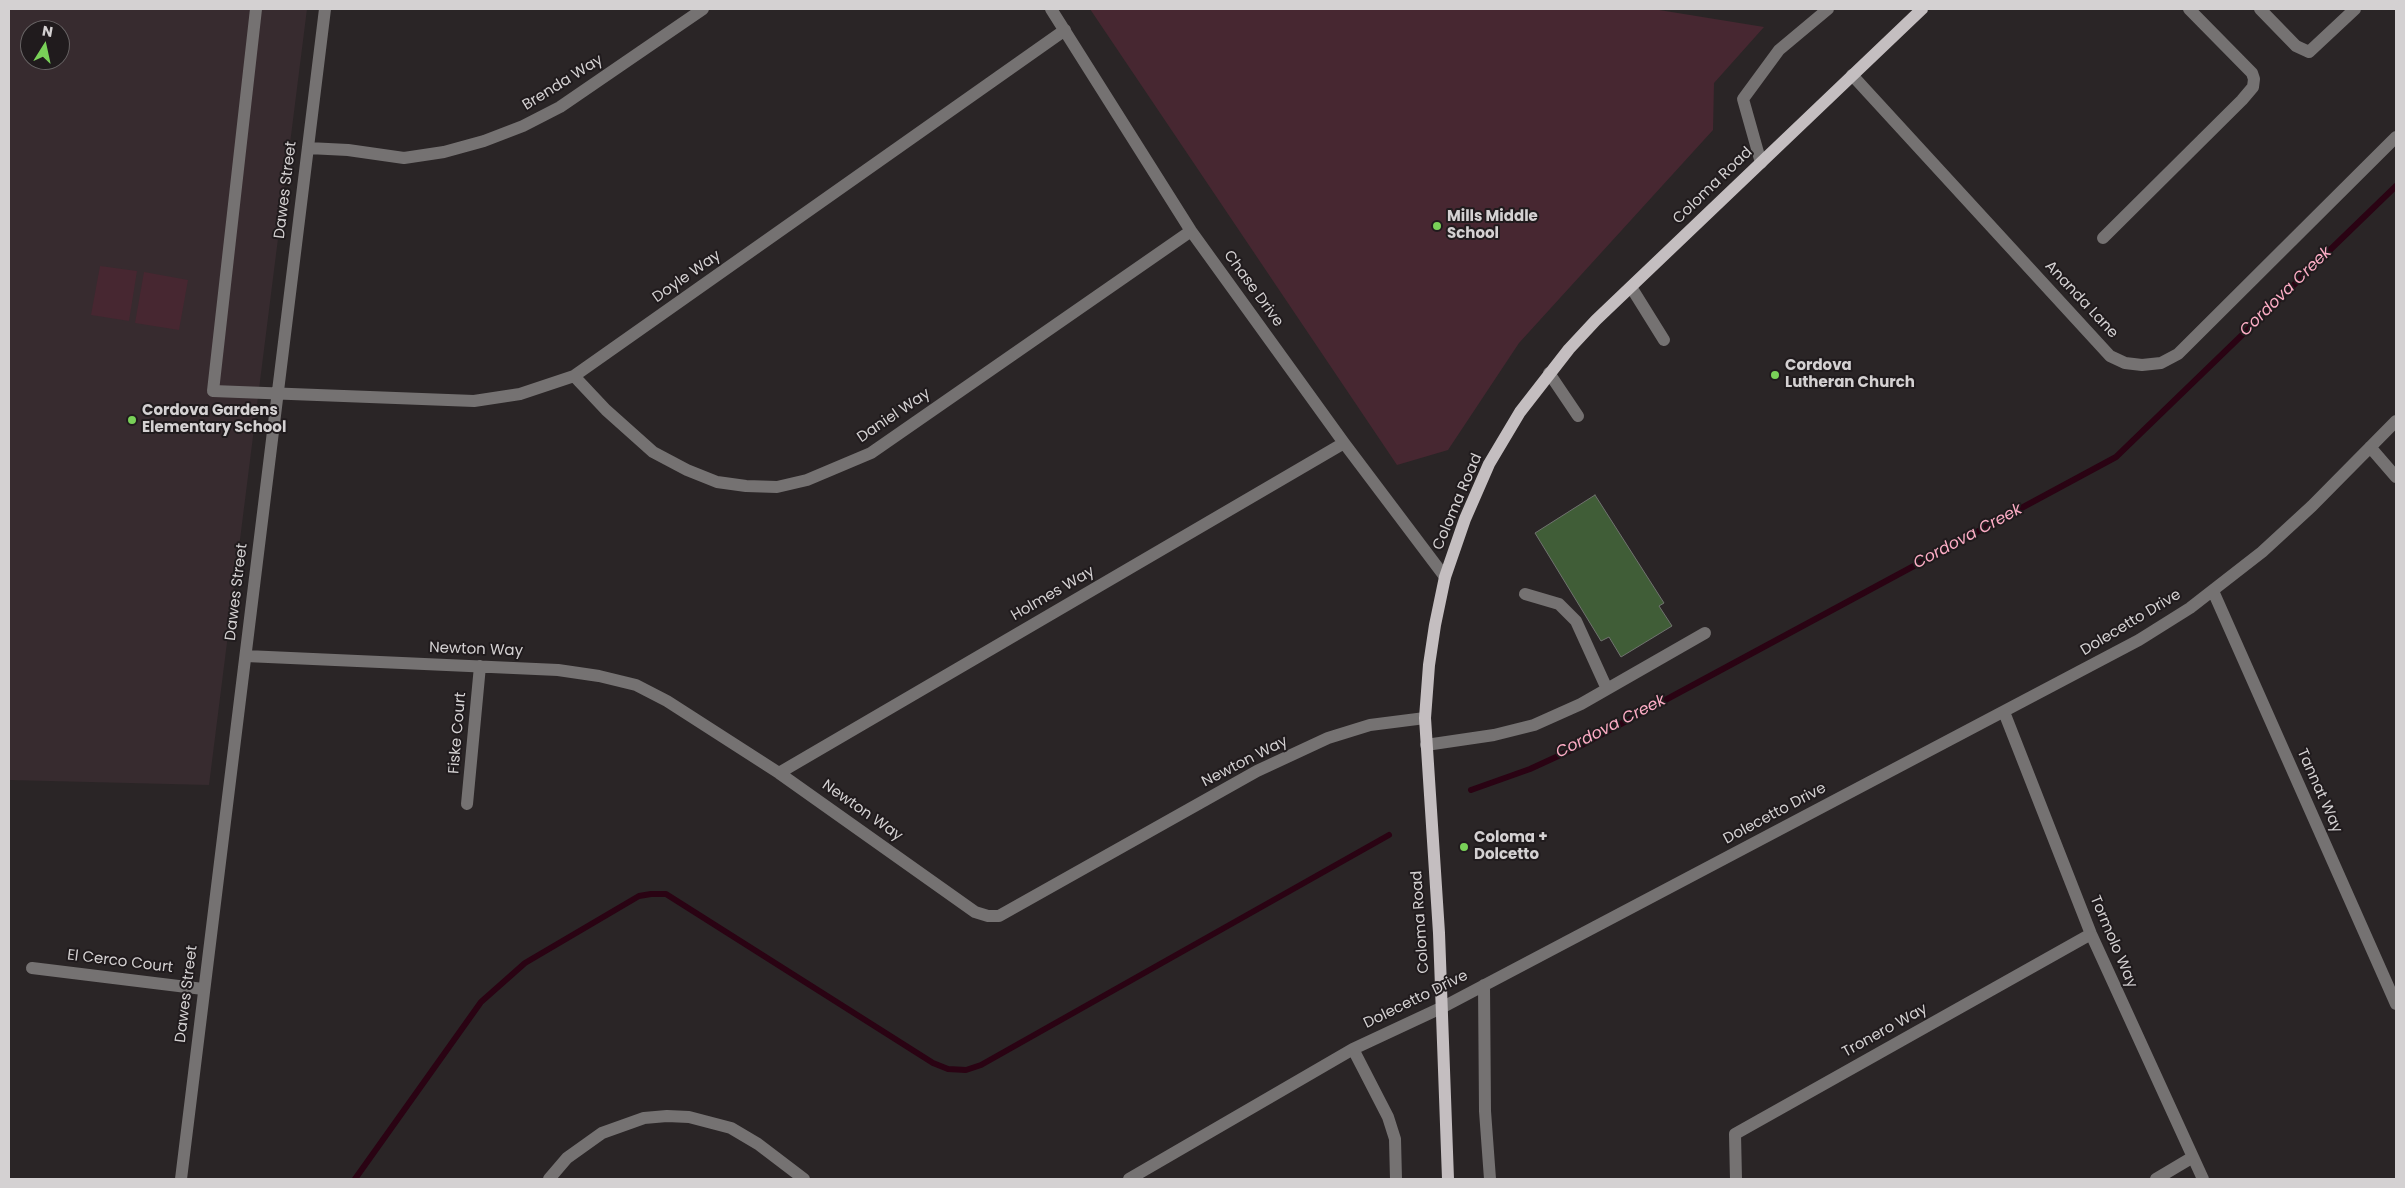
<!DOCTYPE html>
<style>
body{margin:0}
#map{position:relative;width:2405px;height:1188px;overflow:hidden;background:#2a2526;font-family:Poppins,sans-serif}
canvas{display:block}
.frame{position:absolute;inset:0;border:10px solid #d4d1d2;pointer-events:none}
.north{position:absolute;left:20px;top:20px;width:50px;height:50px;box-sizing:border-box;background:#201b1d;border:1px solid #686465;border-radius:50%;rotate:10deg;font-size:14px;font-weight:700;line-height:20px;text-align:center;color:#d4d1d2}
.north::after{content:'';display:block;margin:auto;width:18px;height:22px;background:#79d158;clip-path:polygon(50% 0,100% 100%,50% 72%,0 100%)}
</style>
<div id="map">
<canvas width="2405" height="1188"></canvas>
<div class="frame"></div>
<div class="north">N</div>
</div>
<script>
const g = document.querySelector('canvas').getContext('2d');
g.lineJoin = 'round';
function fillPath(path, color) { g.fillStyle = color; g.fill(path, 'evenodd'); }
const poly = rows => new Path2D(rows.map(r => 'M' + r).join(''));
function trace(path, color, width, dash) { g.strokeStyle = color; g.lineWidth = width; g.lineCap = dash ? 'butt' : 'round'; g.setLineDash(dash || []); g.stroke(path); }
function label(font, color, halo, rows, align = 'center') {
  g.font = font + ' Poppins,sans-serif'; g.lineWidth = 4; g.setLineDash([]); g.textBaseline = 'middle'; g.strokeStyle = halo; g.fillStyle = color; for (const [text, x, y, turn = 0] of rows) {
    g.save(); g.translate(x, y); g.rotate((+turn || 0) * Math.PI / 180); g.textAlign = isNaN(turn) ? turn : align; if (halo) g.strokeText(text, 0, 0); g.fillText(text, 0, 0); g.restore();
  }
}
fillPath(poly([
 [9,9,307,9,209,785,9,780],
 [30,30,60,30,60,60,30,60]
]), '#372b2f');
fillPath(poly([
 [1090,9,1653,9,1764,27,1714,83,1713,130,1519,343,1448,450,1397,465],
 [100,266,137,271,129,321,91,315],
 [144,272,188,280,179,330,135,323]
]), '#472731');
trace(poly([
 [1471,790,1530,769,1580,746,2116,457,2396,186],
 [355,1179,481,1002,525,963,639,896,651,894,666,894,933,1063,948,1069,966,1070,981,1065,1389,835]
]), '#2a0313', 6);
const building = poly([
 [1595,495,1664,603,1659,606,1672,626,1621,657,1609,637,1601,641,1535,533,1595,495]
]);
fillPath(building, '#405d37');
trace(building, '#70736f', 1);
trace(poly([
 [256,9,213,391,474,401,520,394,574,376,1065,30],
 [1051,9,1191,231,1344,443,1445,577],
 [2260,9,2296,46,2309,52,2355,9],
 [1852,75,2110,356,2125,363,2142,365,2161,363,2178,354,2396,137],
 [308,148,348,150,404,158,444,152,484,141,523,126,560,107,703,9],
 [1761,163,1743,99,1779,50,1828,9],
 [2103,238,2242,100,2253,87,2254,79,2252,73,2189,9],
 [1631,287,1664,340],
 [1549,373,1578,416],
 [574,376,606,410,653,452,687,470,717,482,746,486,777,487,807,480,871,453,1191,231],
 [2370,447,2396,477],
 [2213,591,2396,1004],
 [1525,594,1559,604,1576,621,1607,689],
 [246,656,558,670,599,676,636,685,667,701,779,773,975,912,988,916,999,916,1257,771,1328,738,1370,725,1425,718],
 [2004,712,2091,934,2203,1179],
 [1426,745,1494,735,1534,725,1581,704,1705,633],
 [779,773,1344,443],
 [467,804,480,666],
 [32,968,203,989],
 [1484,985,1485,1111,1490,1179],
 [1353,1049,1388,1117,1395,1139,1396,1179],
 [181,1179,325,9],
 [549,1179,567,1158,602,1133,644,1118,667,1116,689,1117,731,1128,758,1144,804,1179],
 [1129,1179,1353,1049,1443,1007,2139,640,2190,608,2262,552,2312,506,2396,421],
 [1736,1179,1735,1134,2091,934],
 [2156,1179,2193,1157]
]), '#757272', 12);
trace(poly([
 [1448,1179,1439,933,1425,718,1429,665,1435,625,1445,577,1465,519,1489,464,1520,412,1569,349,1596,320,1922,9]
]), '#c4bec0', 12);
for (const [x, y, r, color] of [
 [1437,226,5,"#79d158"],
 [1775,375,5,"#79d158"],
 [132,420,5,"#79d158"],
 [1464,847,5,"#79d158"]
]) { const dot = new Path2D(); dot.arc(x, y, r, 0, 2 * Math.PI); g.fillStyle = color; g.fill(dot); trace(dot, '#201b1d', 2); }
label('15px', '#d4d1d2', '#201b1d', [
 ["Brenda Way",563,83,-32],
 ["Coloma Road",1713,186,-44],
 ["Dawes Street",286,190,-83],
 ["Doyle Way",687,277,-35],
 ["Chase Drive",1253,289,54],
 ["Ananda Lane",2081,300,47],
 ["Daniel Way",894,416,-34],
 ["Coloma Road",1458,502,-67],
 ["Dawes Street",237,592,-83],
 ["Holmes Way",1053,594,-30],
 ["Dolecetto Drive",2131,623,-31],
 ["Newton Way",476,650,2],
 ["Fiske Court",458,733,-85],
 ["Newton Way",1245,762,-27],
 ["Tannat Way",2319,791,66],
 ["Newton Way",862,811,35],
 ["Dolecetto Drive",1775,814,-28],
 ["Coloma Road",1421,922,-94],
 ["Tormolo Way",2113,942,67],
 ["El Cerco Court",120,962,7],
 ["Dawes Street",187,994,-83],
 ["Dolecetto Drive",1416,1000,-26],
 ["Tronero Way",1885,1031,-29]
]);
label('bold 15px', '#d4d1d2', '#201b1d', [
 ["Mills Middle",1447,217],
 ["School",1447,234],
 ["Cordova",1785,366],
 ["Lutheran Church",1785,383],
 ["Cordova Gardens",142,411],
 ["Elementary School",142,428],
 ["Coloma +",1474,838],
 ["Dolcetto",1474,855]
], 'left');
label('italic 16px', '#fdadc5', '#201b1d', [
 ["Cordova Creek",2286,292,-44],
 ["Cordova Creek",1968,537,-28],
 ["Cordova Creek",1611,727,-27]
]);
</script>
